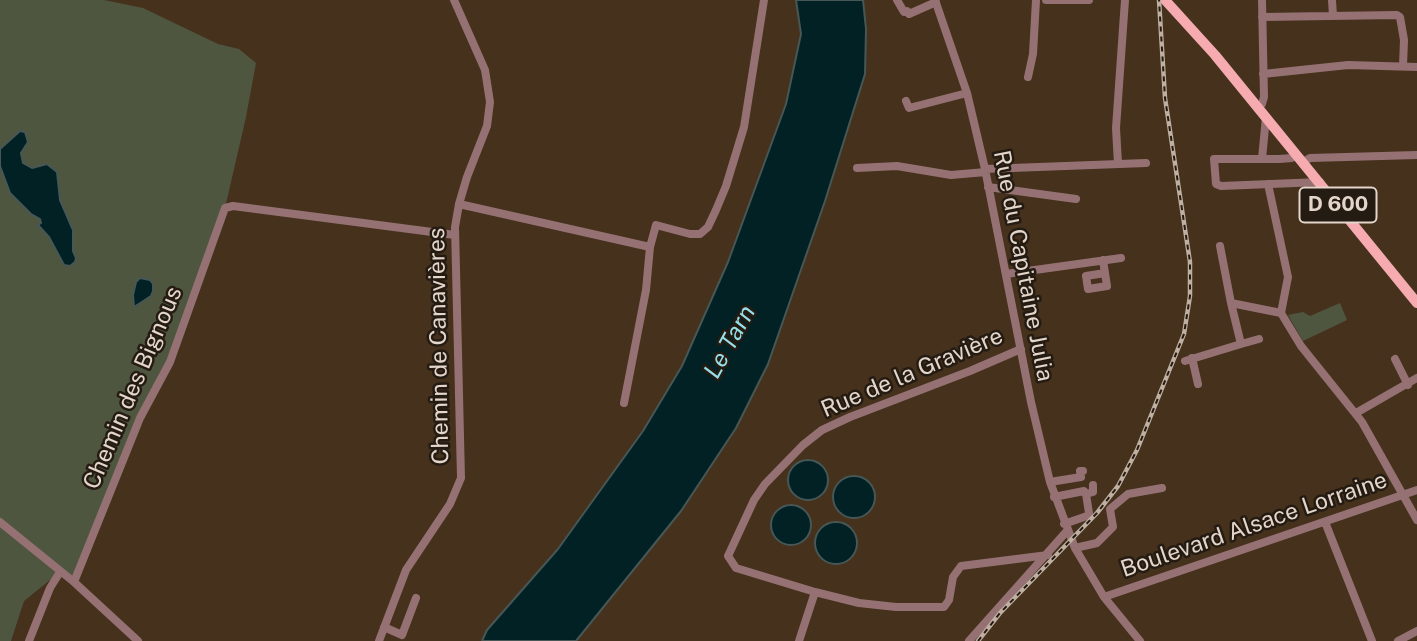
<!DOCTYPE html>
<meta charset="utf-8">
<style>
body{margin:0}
canvas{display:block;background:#45311c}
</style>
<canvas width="1417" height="641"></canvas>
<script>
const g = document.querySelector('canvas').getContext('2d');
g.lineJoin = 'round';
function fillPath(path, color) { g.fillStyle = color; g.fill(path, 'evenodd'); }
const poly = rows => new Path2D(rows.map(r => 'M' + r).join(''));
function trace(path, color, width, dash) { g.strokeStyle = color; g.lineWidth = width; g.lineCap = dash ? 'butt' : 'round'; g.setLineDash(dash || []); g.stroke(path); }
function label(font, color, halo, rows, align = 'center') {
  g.font = font + ' "Public Sans",sans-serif'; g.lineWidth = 5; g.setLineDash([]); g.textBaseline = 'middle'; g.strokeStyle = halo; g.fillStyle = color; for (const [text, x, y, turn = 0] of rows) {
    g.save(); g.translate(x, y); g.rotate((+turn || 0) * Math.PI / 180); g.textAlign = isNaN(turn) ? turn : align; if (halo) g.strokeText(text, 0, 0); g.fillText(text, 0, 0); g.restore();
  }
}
fillPath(poly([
 [0,0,104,0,143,8,218,44,239,49,256,63,246,117,225,208,178,340,140,418,74,582,60,572,24,601,11,641,0,641],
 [1340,303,1347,320,1303,341,1288,315,1303,312,1310,316]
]), '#4f563f');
const water = poly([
 [796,0,863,0,866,29,865,74,825,201,768,364,736,428,681,511,576,641,482,641,487,630,558,549,643,431,682,366,728,262,786,104,801,34,796,0],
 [20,131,25,132,28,142,21,153,23,163,32,168,47,164,57,172,60,200,73,230,73,251,76,258,75,262,70,266,64,265,49,237,38,225,41,223,40,219,31,214,10,193,0,166,0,149,20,131],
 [140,278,150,280,153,284,153,291,151,296,134,307,133,295,136,282,140,278],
 '788 480a20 20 0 1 1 40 0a20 20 0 1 1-40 0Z',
 '833 497a21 21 0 1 1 42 0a21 21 0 1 1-42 0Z',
 '771 525a20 20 0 1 1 40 0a20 20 0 1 1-40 0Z',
 '815 543a21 21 0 1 1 42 0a21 21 0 1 1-42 0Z'
]);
fillPath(water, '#022124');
trace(water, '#465756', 2);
trace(poly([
 [897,0,904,12,907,11,909,14,936,2],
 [935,0,967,93,985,169,1031,402,1050,482,1075,548,1104,597,1140,641],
 [1046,0,1089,0],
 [1332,0,1333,16],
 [1262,17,1397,15,1400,17,1404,40,1403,66],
 [1263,74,1348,65,1417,67],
 [1028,77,1033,54,1036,0],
 [906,101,909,108,967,93],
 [1258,107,1262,104,1264,97,1262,0],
 [1296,154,1292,158,1279,159,1214,159,1216,184,1221,186,1320,182],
 [1262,159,1266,117],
 [1303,162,1310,158,1417,155],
 [1118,164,1116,128,1125,0],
 [857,168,897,166,951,175,986,172],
 [985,169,1146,163],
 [1268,184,1288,277,1281,313,1301,346,1362,422,1417,520],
 [988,187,1076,199],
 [459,204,650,247,646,290,624,403],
 [1220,246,1231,303,1281,313],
 [650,247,656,225,690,234,700,234,708,227,716,210,726,186,744,127,764,0],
 [1103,260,1107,286,1088,289,1086,276,1105,273],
 [1006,274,1121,258],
 [1241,344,1259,339],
 [1192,358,1198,384],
 [1395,359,1408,385],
 [1185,361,1241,344,1231,303],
 [1356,413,1417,378],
 [1050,482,1081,477,1080,471,1083,471],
 [1054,497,1084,491,1086,494,1093,492,1093,485],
 [0,522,74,582,138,641],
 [1325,522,1372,641],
 [1064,524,1087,516,1089,513,1086,494],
 [1075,548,1097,543,1113,527,1110,509,1128,494,1162,488],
 [74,582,140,418,170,362,225,208,233,206,455,235],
 [815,592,736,568,728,556,754,500,765,484,803,445,822,430,850,417,970,371,1021,349],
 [1104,597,1417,490],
 [384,627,402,635,416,598],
 [29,641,50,588,60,572],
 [379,641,406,570,450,504,461,478,455,227,459,204,467,177,487,126,490,102,485,70,454,0],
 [799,641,815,592,859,603,896,607,944,607,949,600,953,577,961,566,1048,555],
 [969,641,1067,531],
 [1398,641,1417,631]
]), '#967174', 8);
trace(poly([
 [1165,0,1215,55,1417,303]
]), '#f6abb1', 10);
const rail = poly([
 [978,641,1000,613,1097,513,1118,486,1137,450,1184,334,1190,296,1190,262,1165,98,1159,0]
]);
trace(rail, '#bfafa1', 4.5);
trace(rail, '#241b12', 2, [5]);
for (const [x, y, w] of [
 [1338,205,77]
]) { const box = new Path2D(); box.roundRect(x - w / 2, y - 17.5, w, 35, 5); g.fillStyle = '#241b12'; g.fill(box); trace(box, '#e4d6ca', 2); }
label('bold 21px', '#e4d6ca', null, [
 ["D 600",1338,205]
]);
label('23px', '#e4d6ca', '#241b12', [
 ["Rue du Capitaine Julia",1023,266,79],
 ["Chemin de Canavières",439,346,-91],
 ["Rue de la Gravière",912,373,-23],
 ["Chemin des Bignous",133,388,-67],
 ["Boulevard Alsace Lorraine",1254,525,-19]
]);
label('italic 24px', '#94dfe8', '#241b12', [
 ["Le Tarn",730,342,-61]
]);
</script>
